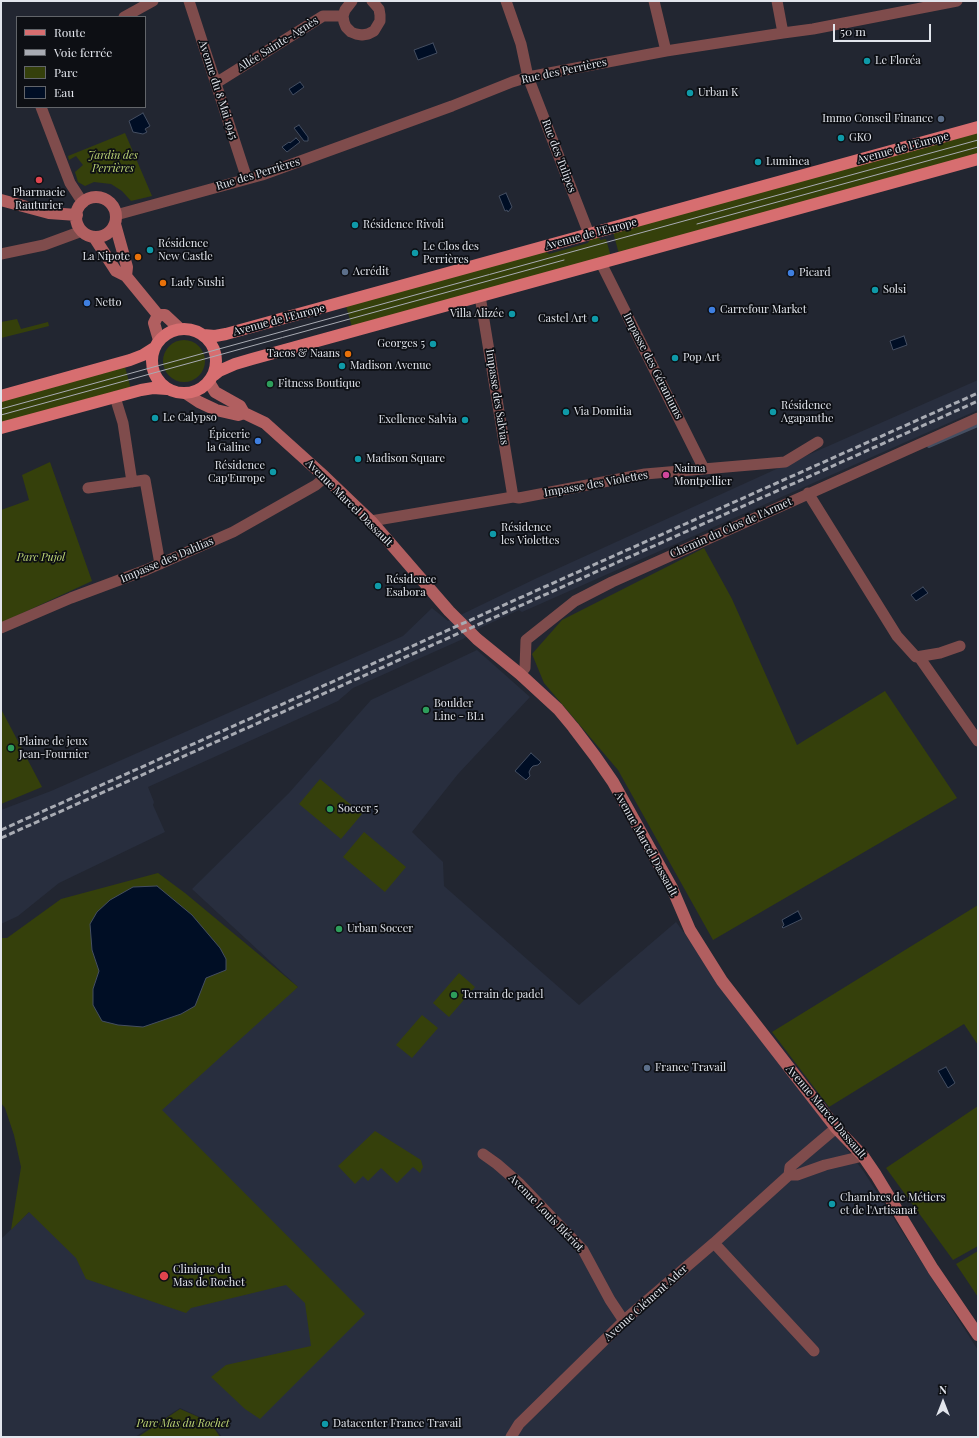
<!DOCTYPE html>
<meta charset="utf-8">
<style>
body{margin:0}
#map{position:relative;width:979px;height:1438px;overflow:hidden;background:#222631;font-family:"Playfair Display",serif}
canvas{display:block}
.frame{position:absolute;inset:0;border:2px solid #e2e5ec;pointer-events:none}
.legend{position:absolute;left:16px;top:16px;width:130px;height:92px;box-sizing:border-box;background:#0d0f14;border:1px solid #62656a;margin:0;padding:5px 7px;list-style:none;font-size:12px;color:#e2e5ec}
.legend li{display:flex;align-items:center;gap:8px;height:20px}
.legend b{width:20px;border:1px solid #62656a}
.north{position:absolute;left:923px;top:1382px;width:40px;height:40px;-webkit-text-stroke:3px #0d0f14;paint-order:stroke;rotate:0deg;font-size:11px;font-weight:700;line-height:16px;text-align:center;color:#e2e5ec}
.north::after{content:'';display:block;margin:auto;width:14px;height:18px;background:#e2e5ec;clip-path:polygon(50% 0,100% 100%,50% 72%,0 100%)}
.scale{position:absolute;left:833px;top:24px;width:98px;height:18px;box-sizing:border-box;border:2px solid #e2e5ec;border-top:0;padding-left:5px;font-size:12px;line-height:14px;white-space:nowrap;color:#e2e5ec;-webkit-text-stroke:3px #0d0f14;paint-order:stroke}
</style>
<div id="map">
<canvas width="979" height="1438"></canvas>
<div class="frame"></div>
<ul class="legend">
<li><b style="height:5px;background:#d76e70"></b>Route</li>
<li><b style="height:5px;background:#a8abb3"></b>Voie ferrée</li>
<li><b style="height:11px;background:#35400b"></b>Parc</li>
<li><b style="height:11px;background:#000e25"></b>Eau</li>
</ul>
<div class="north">N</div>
<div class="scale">50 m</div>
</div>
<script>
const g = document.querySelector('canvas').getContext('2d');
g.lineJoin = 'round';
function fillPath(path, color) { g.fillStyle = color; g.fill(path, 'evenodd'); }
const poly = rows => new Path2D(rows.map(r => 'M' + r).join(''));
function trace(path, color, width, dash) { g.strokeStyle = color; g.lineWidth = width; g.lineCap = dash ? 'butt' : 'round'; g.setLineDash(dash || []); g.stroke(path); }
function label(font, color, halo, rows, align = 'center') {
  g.font = font + ' "Playfair Display",serif'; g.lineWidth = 3.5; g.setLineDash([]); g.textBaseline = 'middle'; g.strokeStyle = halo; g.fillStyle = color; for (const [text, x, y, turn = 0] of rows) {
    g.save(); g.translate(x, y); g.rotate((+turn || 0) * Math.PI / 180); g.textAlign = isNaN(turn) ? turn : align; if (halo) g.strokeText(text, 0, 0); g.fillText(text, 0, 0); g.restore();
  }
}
fillPath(poly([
 [978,380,978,410,522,612,519,610,482,627,463,639,353,688,338,701,148,787,154,802,153,805,165,832,59,883,18,916,1,924,1,810,51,791,403,636,432,608,448,621,537,578,783,466],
 [477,650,530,697,458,774,412,832,443,862,444,886,579,1005,676,922,864,1172,978,1350,978,1437,222,1437,211,1422,180,1408,135,1437,1,1437,1,1239,152,1094,298,987,192,889,289,793,371,700]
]), '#282e3e');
fillPath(poly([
 [978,132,978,156,619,254,613,232],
 [125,133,152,196,131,201,122,191,111,184,94,182,85,186,78,182,75,172,83,165,76,156,69,160,68,156],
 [598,236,600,240,606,239,611,257,352,327,346,306,545,251,549,254,588,243,591,238],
 [17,319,21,329,48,322,49,326,1,338,1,322],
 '163 361a21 21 0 1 1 42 0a21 21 0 1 1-42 0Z',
 [125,367,131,389,1,425,1,400],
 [50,462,92,581,1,623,1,510,29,500,22,475],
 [704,548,732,599,797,745,885,691,957,798,713,940,618,770,544,683,532,654,562,620],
 [1,709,42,787,1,804],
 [320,779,362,814,341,839,299,804],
 [364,832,406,867,385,892,343,857],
 [158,873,185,893,298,987,162,1110,365,1314,260,1419,245,1409,211,1377,226,1365,311,1346,305,1303,286,1285,191,1308,186,1313,86,1279,76,1258,29,1212,11,1230,21,1167,14,1135,5,1108,1,1103,1,938,7,938,61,899],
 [978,905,978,1045,964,1024,829,1107,772,1032],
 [459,973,475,987,449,1017,433,1003],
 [422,1015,438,1028,412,1058,396,1045],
 [978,1106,978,1246,953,1260,886,1168],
 [375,1131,421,1160,423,1167,420,1173,413,1167,397,1183,381,1168,368,1181,363,1176,355,1184,338,1166],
 [978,1251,978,1297,956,1264],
 [180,1409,210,1422,220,1437,138,1437]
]), '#35400b');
const water = poly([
 [433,43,437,53,418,60,414,50,433,43],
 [300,82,304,87,293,95,289,89,300,82],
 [143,113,150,126,145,129,147,132,143,134,133,132,129,121,143,113],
 [299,125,308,137,308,141,304,141,294,128,299,125],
 [296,138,300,142,287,152,282,147,289,142,290,143,296,138],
 [506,193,512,207,508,212,507,210,505,211,499,196,506,193],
 [904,336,907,345,893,350,890,341,904,336],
 [923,587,928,593,916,601,911,595,923,587],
 [531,753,541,762,538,765,533,766,531,768,529,772,530,776,526,780,515,771,531,753],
 [157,886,192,915,220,948,226,959,226,970,206,978,195,1006,181,1014,143,1027,118,1025,102,1021,93,1005,93,989,99,971,92,950,90,924,97,912,110,900,133,887,157,886],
 [798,911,802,919,783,928,782,927,784,925,782,920,798,911],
 [946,1067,955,1083,948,1088,938,1071,946,1067]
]);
fillPath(water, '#000e25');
trace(water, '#444e61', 1);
trace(poly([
 [929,446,978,425]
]), '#444e61', 4);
trace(poly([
 [189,1,247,179],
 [352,1,345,10,343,16,344,22,346,27,351,32,356,34,362,35,368,34,374,31,380,21,380,15,379,9,372,1],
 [506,1,521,44,528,77,589,234],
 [654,1,666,51],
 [777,1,783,33],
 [124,17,153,1],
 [216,83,323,16,343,16],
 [41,107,70,183,83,203],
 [116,215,262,175,452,106,512,82,528,77,666,51,783,33,813,29,957,1],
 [1,254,44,245,82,231],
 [601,263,704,469],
 [480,296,513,497],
 [115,397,123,423,132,482],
 [88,488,145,480,160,564],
 [808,493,897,636,916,657,940,653,960,646],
 [371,521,513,497,519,498,645,474,785,462,818,442],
 [1,628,71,598,146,570,233,532,316,485,325,477],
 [919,657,978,741],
 [520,674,525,668,526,640,575,601,612,582,978,418],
 [483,1154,497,1164,520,1184,583,1250,610,1300,624,1321],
 [789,1175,797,1175,825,1165,863,1156],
 [789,1175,790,1167,836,1128],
 [714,1243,814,1351],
 [511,1437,519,1424,628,1317,714,1243,789,1175]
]), '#7f4c4c', 11);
trace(poly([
 '76 217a20 20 0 1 1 40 0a20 20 0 1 1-40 0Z',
 [1,200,49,213,77,215],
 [115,224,127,267,126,276],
 [94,237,116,271,126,276,158,315,165,315,180,329],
 [158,315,154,323,159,340],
 [209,382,215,392,240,406,244,413,265,423,325,477,371,521,449,611,477,639,520,674,558,709,573,727,595,756,613,782,672,888,690,930,722,981,836,1128,863,1156,876,1175,933,1269,978,1335],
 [187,394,199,402,216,410,238,415,244,413]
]), '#b15f60', 12);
trace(poly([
 '152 361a32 32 0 1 1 64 0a32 32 0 1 1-64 0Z',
 [203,335,215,336,226,334,978,127],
 [214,375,219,371,235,364,252,359,978,159],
 [1,396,130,360,143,355,154,348],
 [1,428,141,390,153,388,167,389]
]), '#d76e70', 12);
trace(poly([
 [697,224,978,147],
 [1,409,978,140],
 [1,415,564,260]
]), '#a8abb3', 1);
trace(poly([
 [1,830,978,393],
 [1,838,978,401]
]), '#a8abb3', 3, [6, 3]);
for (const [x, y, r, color] of [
 [867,61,4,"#0f9aa8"],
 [690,93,4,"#0f9aa8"],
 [941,119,4,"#5c6f8a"],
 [841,138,4,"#0f9aa8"],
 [758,162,4,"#0f9aa8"],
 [39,180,4,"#e0444e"],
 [355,225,4,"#0f9aa8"],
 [150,250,4,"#0f9aa8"],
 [415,253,4,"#0f9aa8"],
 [138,257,4,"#e8710a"],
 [345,272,4,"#5c6f8a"],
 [791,273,4,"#3f7fe0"],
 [163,283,4,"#e8710a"],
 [875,290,4,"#0f9aa8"],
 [87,303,4,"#3f7fe0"],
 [712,310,4,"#3f7fe0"],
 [512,314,4,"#0f9aa8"],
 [595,319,4,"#0f9aa8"],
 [433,344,4,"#0f9aa8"],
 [348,354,4,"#e8710a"],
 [675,358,4,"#0f9aa8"],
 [342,366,4,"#0f9aa8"],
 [270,384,4,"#2e9e5b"],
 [566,412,4,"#0f9aa8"],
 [773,412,4,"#0f9aa8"],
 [155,418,4,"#0f9aa8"],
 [465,420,4,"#0f9aa8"],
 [258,441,4,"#3f7fe0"],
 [358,459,4,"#0f9aa8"],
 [273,472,4,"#0f9aa8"],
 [666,475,4,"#d1479c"],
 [493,534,4,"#0f9aa8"],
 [378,586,4,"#0f9aa8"],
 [426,710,4,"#2e9e5b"],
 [11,748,4,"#2e9e5b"],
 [330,809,4,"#2e9e5b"],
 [339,929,4,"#2e9e5b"],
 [454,995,4,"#2e9e5b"],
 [647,1068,4,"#5c6f8a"],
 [832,1204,4,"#0f9aa8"],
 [164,1276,5,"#e0444e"],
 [325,1424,4,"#0f9aa8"]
]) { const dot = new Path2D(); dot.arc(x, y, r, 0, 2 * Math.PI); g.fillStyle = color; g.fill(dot); trace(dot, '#0d0f14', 1.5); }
label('11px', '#e2e5ec', '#0d0f14', [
 ["Allée Sainte-Agnès",278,44,-32],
 ["Rue des Perrières",564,71,-12],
 ["Avenue du 8 Mai 1945",218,90,72],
 ["Avenue de l'Europe",903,148,-15],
 ["Rue des Tulipes",559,156,69],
 ["Rue des Perrières",258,174,-17],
 ["Avenue de l'Europe",591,234,-15],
 ["Avenue de l'Europe",279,320,-15],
 ["Impasse des Géraniums",653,366,63],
 ["Impasse des Salvias",497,397,81],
 ["Impasse des Violettes",596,484,-10],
 ["Avenue Marcel Dassault",349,503,45],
 ["Chemin du Clos de l'Armet",731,528,-24],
 ["Impasse des Dahlias",167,560,-23],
 ["Avenue Marcel Dassault",646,844,61],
 ["Avenue Marcel Dassault",826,1112,50],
 ["Avenue Louis Blériot",546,1213,46],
 ["Avenue Clément Ader",646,1303,-42]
]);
label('11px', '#e2e5ec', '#0d0f14', [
 ["Le Floréa",875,61],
 ["Urban K",698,93],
 ["Immo Conseil Finance",933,119,"right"],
 ["GKO",849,138],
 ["Luminea",766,162],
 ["Pharmacie",39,193,"center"],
 ["Rauturier",39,206,"center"],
 ["Résidence Rivoli",363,225],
 ["Résidence",158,244],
 ["New Castle",158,257],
 ["Le Clos des",423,247],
 ["Perrières",423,260],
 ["La Nipote",130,257,"right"],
 ["Acrédit",353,272],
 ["Picard",799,273],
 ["Lady Sushi",171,283],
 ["Solsi",883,290],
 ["Netto",95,303],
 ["Carrefour Market",720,310],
 ["Villa Alizée",504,314,"right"],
 ["Castel Art",587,319,"right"],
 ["Georges 5",425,344,"right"],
 ["Tacos & Naans",340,354,"right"],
 ["Pop Art",683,358],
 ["Madison Avenue",350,366],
 ["Fitness Boutique",278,384],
 ["Résidence",781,406],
 ["Agapanthe",781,419],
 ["Via Domitia",574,412],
 ["Le Calypso",163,418],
 ["Exellence Salvia",457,420,"right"],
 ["Épicerie",250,435,"right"],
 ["la Galine",250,448,"right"],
 ["Madison Square",366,459],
 ["Résidence",265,466,"right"],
 ["Cap'Europe",265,479,"right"],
 ["Naima",674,469],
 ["Montpellier",674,482],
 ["Résidence",501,528],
 ["les Violettes",501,541],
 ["Résidence",386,580],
 ["Esabora",386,593],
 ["Boulder",434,704],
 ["Line - BL1",434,717],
 ["Plaine de jeux",19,742],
 ["Jean-Fournier",19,755],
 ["Soccer 5",338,809],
 ["Urban Soccer",347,929],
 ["Terrain de padel",462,995],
 ["France Travail",655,1068],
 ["Chambres de Métiers",840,1198],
 ["et de l'Artisanat",840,1211],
 ["Clinique du",173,1270],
 ["Mas de Rochet",173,1283],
 ["Datacenter France Travail",333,1424]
], 'left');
label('italic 11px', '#bdd574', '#0d0f14', [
 ["Jardin des",113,156],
 ["Perrières",113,169],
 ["Parc Pujol",41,558],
 ["Parc Mas du Rochet",183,1424]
]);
</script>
